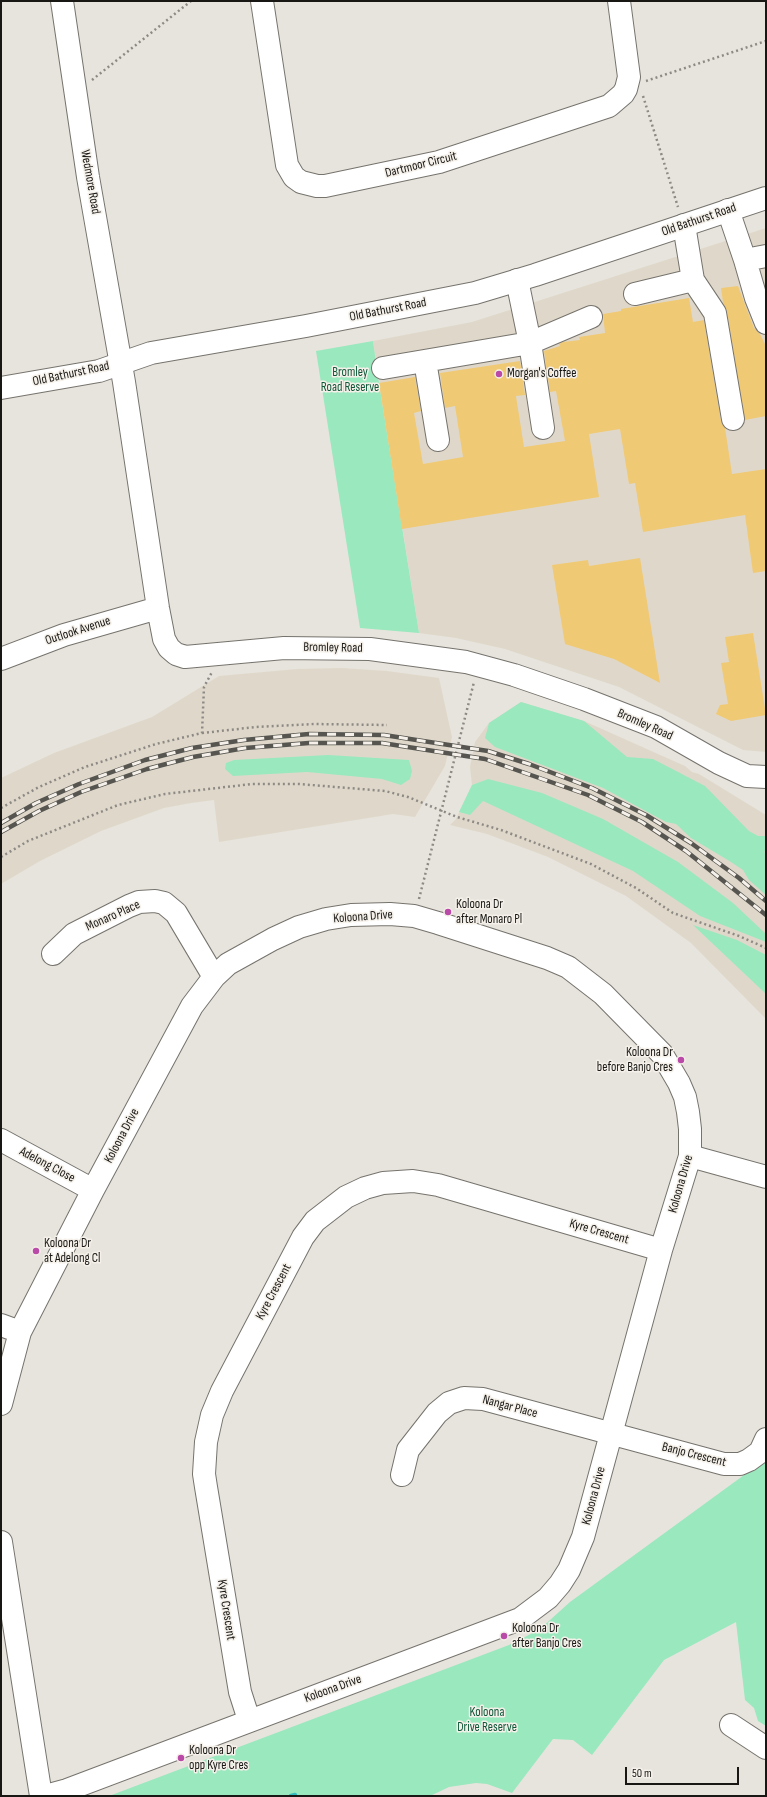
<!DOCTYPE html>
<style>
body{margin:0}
#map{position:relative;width:767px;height:1797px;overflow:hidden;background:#e7e4dd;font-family:"Sofia Sans Condensed",sans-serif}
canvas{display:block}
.frame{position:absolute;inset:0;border:2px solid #181714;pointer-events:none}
.scale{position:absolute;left:625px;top:1767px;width:114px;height:18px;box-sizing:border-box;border:2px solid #181714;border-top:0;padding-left:5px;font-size:12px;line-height:14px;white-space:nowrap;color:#181714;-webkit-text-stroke:3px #f5f1ea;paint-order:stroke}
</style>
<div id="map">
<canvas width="767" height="1797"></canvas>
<div class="frame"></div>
<div class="scale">50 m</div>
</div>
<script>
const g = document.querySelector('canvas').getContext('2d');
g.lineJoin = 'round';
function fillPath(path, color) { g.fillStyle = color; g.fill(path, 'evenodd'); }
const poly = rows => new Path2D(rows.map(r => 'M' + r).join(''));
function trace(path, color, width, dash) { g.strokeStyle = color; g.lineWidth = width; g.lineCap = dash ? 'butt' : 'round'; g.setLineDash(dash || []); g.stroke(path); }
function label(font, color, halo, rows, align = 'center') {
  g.font = font + ' "Sofia Sans Condensed",sans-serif'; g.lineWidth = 3; g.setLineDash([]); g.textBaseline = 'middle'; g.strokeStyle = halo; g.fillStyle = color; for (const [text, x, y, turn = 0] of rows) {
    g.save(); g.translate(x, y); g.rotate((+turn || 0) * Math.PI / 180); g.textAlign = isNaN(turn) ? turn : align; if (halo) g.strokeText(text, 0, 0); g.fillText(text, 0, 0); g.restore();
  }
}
fillPath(poly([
 [766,228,766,752,743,750,619,687,505,649,456,638,419,633,373,341,472,322],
 [342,668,387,671,439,678,452,737,445,766,415,817,393,814,219,842,214,800,191,803,164,808,101,831,40,861,1,884,1,778,54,753,152,717,219,676,297,669],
 [521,702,584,721,685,766,692,772,699,774,766,815,766,1019,691,943,626,896,548,857,487,834,450,825,456,819,472,785,470,767,475,742,489,723]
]), '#dfd8ca');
fillPath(poly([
 [373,341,379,383,419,633,360,628,316,351],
 [521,702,584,721,627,757,653,759,705,786,749,831,758,836,766,836,766,850,764,852,766,853,766,895,749,880,743,870,731,862,691,838,676,824,666,822,603,788,495,747,485,738,489,723],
 [328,755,409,760,412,771,410,779,401,785,382,779,307,772,233,776,225,769,226,763,234,760],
 [488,779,542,793,603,819,678,862,733,903,766,934,766,942,700,916,633,871,483,801,470,815,459,812,472,785],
 [693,925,737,940,766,955,766,994],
 [766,1459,766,1726,758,1721,754,1708,745,1700,736,1622,664,1660,592,1755,573,1740,553,1739,512,1793,487,1784,476,1783,449,1787,430,1796,109,1796,509,1645,525,1637,540,1629,570,1602]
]), '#9ae8be');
trace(poly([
 [291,1796,295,1795]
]), '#35bec0', 4.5);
fillPath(poly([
 [738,286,754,328,760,334,766,346,766,416,745,420,727,311,723,302,721,288],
 [689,298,693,322,704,320,721,421,725,428,732,474,766,469,766,571,753,573,745,515,643,532,635,483,629,484,620,429,589,434,599,497,402,529,379,383,415,377,421,411,414,413,423,464,463,457,455,406,445,408,440,373,520,361,525,395,516,396,524,447,565,441,556,391,550,392,544,351,560,346,559,344,563,342,580,340,579,337,605,333,603,314,621,311,621,309],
 [640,558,660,683,614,659,565,644,552,565,588,560,589,566],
 [753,633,766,715,731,721,716,714,720,705,728,704,721,663,729,662,725,637]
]), '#f0c974');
const minor = poly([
 [62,1,88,177,124,382,158,608,164,639,169,648,176,654,185,657,284,648,370,649,466,662,514,675,584,699,656,727,719,763,747,776,766,777],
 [262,1,287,165,294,177,301,182,317,186,325,186,439,162,609,106,623,94,626,89,629,77,619,1],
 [728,210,745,260,766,256],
 [745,260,756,298,766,323],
 [517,280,530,343,543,428],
 [693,280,715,313,733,419],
 [635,294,693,280,684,225],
 [425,361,438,440],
 [383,368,530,343,591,317],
 [1,659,64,635,158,608],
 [53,954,74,934,129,906,139,902,155,901,164,903,176,913,214,977],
 [1,1140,93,1190],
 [690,1156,766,1177],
 [1,1325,20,1332],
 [1,1404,20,1332,93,1190,192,1006,214,977,228,964,273,939,299,927,326,919,351,915,390,914,414,916,438,923,547,958,568,967,603,994,662,1054,679,1083,685,1097,688,1112,690,1129,690,1156,661,1250,583,1537,569,1570,560,1584,548,1598,520,1619,67,1790,45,1796],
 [402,1475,408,1450,437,1413,449,1403,464,1398,483,1399,724,1464,740,1464,749,1460,760,1452,766,1439],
 [1,1542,41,1796],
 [249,1720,240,1692,206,1487,204,1474,206,1442,212,1415,222,1391,303,1237,315,1221,346,1197,365,1188,383,1183,413,1181,438,1185,661,1250],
 [731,1725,766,1748]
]);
const major = poly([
 [1,388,99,371,151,353,306,326,475,293,535,275,766,198]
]);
trace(minor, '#76736d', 24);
trace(major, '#76736d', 24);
trace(poly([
 [92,80,191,1],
 [646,81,766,41],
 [643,96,678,207],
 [202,733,256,727,314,724,387,725],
 [1,808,39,787,85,767,156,744,202,733,204,687,212,672],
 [1,857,28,841,118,805,165,794,252,784,299,784,385,791,408,797,457,817,501,830,591,864,636,888,673,913,739,936,766,948],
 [419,899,474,682]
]), '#8d8a85', 2.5, [2, 3]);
trace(minor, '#fff', 22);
trace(major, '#fff', 22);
const rail = poly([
 [1,823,36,803,79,784,145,760,192,748,244,740,309,734,384,735,488,751,529,764,592,788,646,815,691,843,739,878,766,901],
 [1,832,39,811,81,792,147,769,193,757,245,748,309,743,382,743,485,759,588,795,642,822,686,851,766,915]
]);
trace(rail, '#565550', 4.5);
trace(rail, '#f5f1ea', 3, [9]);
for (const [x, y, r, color] of [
 [499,374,4,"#ba4aa7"],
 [448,912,4,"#ba4aa7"],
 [681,1060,4,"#ba4aa7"],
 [36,1251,4,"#ba4aa7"],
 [504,1636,4,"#ba4aa7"],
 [181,1758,4,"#ba4aa7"]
]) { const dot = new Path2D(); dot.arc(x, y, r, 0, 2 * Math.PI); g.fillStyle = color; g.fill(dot); trace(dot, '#f5f1ea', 1.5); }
label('13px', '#181714', '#f5f1ea', [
 ["Dartmoor Circuit",421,165,-14],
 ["Wedmore Road",90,182,80],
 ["Old Bathurst Road",699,220,-19],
 ["Old Bathurst Road",388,310,-11],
 ["Old Bathurst Road",71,374,-12],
 ["Outlook Avenue",78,631,-18],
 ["Bromley Road",333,648,1],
 ["Bromley Road",645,725,24],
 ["Monaro Place",113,916,-24],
 ["Koloona Drive",363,917,-4],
 ["Koloona Drive",122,1136,-62],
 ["Adelong Close",47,1165,28],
 ["Koloona Drive",681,1184,-74],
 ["Kyre Crescent",599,1232,16],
 ["Kyre Crescent",274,1292,-62],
 ["Nangar Place",510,1407,15],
 ["Banjo Crescent",694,1455,14],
 ["Koloona Drive",594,1496,-75],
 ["Kyre Crescent",226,1610,81],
 ["Koloona Drive",333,1689,-20]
]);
label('13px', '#0c5537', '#f5f1ea', [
 ["Bromley",350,373],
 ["Road Reserve",350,388],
 ["Koloona",487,1713],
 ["Drive Reserve",487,1728]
]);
label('13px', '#181714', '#f5f1ea', [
 ["Morgan's Coffee",507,374],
 ["Koloona Dr",456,905],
 ["after Monaro Pl",456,920],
 ["Koloona Dr",673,1053,"right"],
 ["before Banjo Cres",673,1068,"right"],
 ["Koloona Dr",44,1244],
 ["at Adelong Cl",44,1259],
 ["Koloona Dr",512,1629],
 ["after Banjo Cres",512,1644],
 ["Koloona Dr",189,1751],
 ["opp Kyre Cres",189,1766]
], 'left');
</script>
